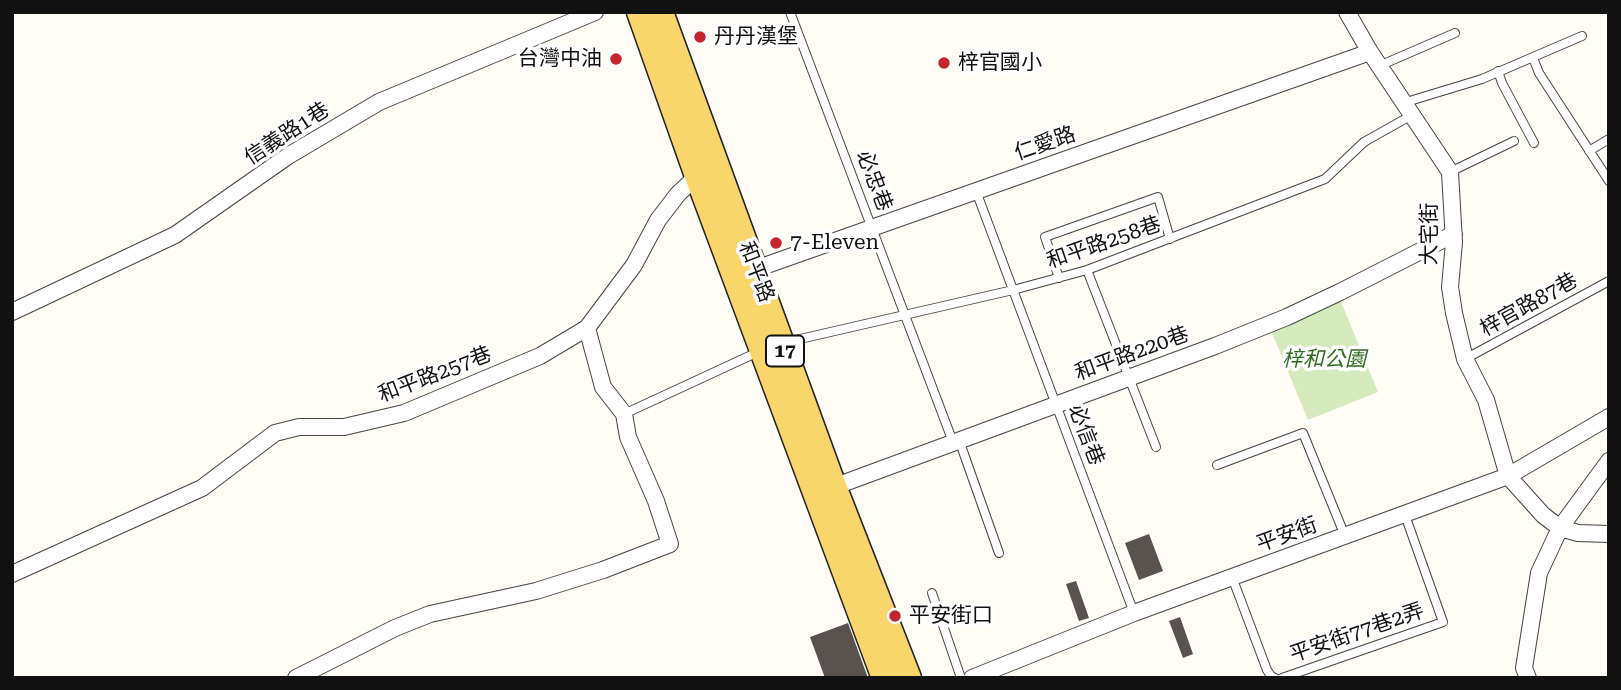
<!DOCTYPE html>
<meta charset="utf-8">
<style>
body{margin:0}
#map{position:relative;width:1621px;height:690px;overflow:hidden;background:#fffdf5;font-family:"Roboto Serif",serif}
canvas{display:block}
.frame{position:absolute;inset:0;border:14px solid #111;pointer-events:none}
</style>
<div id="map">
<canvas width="1621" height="690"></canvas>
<div class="frame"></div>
</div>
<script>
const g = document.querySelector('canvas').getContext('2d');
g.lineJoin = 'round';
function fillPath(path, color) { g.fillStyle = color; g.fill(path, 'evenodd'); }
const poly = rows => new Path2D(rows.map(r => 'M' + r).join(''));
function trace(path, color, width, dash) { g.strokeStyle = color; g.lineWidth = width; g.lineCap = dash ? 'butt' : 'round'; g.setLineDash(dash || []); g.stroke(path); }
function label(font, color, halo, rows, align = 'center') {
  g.font = font + ' "Roboto Serif","Noto Sans TC",serif'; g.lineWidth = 7; g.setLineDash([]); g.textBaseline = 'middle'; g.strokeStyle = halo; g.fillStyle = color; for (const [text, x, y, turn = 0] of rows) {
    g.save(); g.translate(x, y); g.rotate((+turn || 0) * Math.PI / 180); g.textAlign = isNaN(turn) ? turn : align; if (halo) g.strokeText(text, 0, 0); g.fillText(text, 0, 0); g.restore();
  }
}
fillPath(poly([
 [1340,299,1378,392,1308,420,1270,328]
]), '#d5ebbd');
fillPath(poly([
 [1149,534,1163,571,1139,580,1125,543],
 [1076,581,1089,618,1079,621,1066,584],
 [1180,617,1193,654,1183,658,1169,621],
 [848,623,868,678,825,678,810,637]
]), '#5a524d');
const lane = poly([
 [790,12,953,442],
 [1533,58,1539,73,1609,181],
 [1379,66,1455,33],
 [1498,71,1502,83,1519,115,1534,143],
 [1403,103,1482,79,1582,36],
 [1589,151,1609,139],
 [1450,172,1514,141],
 [976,191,1134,613],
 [1087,270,1156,447],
 [1059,278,1045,237,1158,197,1170,239],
 [787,342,1013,290,1087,270,1325,179,1364,142,1412,115],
 [1465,359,1609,281],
 [624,414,758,352],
 [959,440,999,553],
 [1217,465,1303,433,1345,536],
 [1232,577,1267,670,1271,676,1275,678],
 [932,593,961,678],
 [1282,678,1443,622,1405,515]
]);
const street = poly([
 [1347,12,1370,52,1450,172,1454,242,1450,287,1454,313,1465,359,1486,400,1508,476,1543,515,1560,528,1578,533,1609,534],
 [747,272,1370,52],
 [12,312,175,235,288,156,379,102,595,12],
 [828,489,1215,346,1287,317,1340,292,1454,234],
 [12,574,202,488,275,433,299,427,344,427,404,413,540,356,587,328,634,265,658,220,678,194,697,176],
 [296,678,395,628,430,614,536,591,603,570,670,544,656,501,628,437,624,414,603,387,587,328],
 [972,678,1134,613,1508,476,1609,417],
 [1528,678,1524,668,1539,573,1560,528,1609,461]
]);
const primary = poly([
 [639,12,697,176,884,678],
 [661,12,834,486,909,678]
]);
trace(lane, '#444', 10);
trace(street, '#444', 18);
trace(primary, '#222', 27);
trace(lane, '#fff', 8);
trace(street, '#fff', 16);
trace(primary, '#f9d66b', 24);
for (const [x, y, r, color] of [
 [700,37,7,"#c4262e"],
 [616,59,7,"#c4262e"],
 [944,63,7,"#c4262e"],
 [776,243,7,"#c4262e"],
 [895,616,7,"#c4262e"]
]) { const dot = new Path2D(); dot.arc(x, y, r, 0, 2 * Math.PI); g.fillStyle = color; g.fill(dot); trace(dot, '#fff', 2.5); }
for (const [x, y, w] of [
 [785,351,38]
]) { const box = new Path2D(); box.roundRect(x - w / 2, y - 15.5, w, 31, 5); g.fillStyle = '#fff'; g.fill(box); trace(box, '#111', 2); }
label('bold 19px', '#111', null, [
 ["17",785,351]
]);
label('21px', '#111', '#fff', [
 ["丹丹漢堡",714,37],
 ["台灣中油",602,59,"right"],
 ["梓官國小",958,63],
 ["7-Eleven",790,243],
 ["平安街口",909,616]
], 'left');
label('21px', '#111', '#fff', [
 ["信義路1巷",287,134,-33],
 ["仁愛路",1045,144,-19],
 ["必忠巷",874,181,69],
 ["大宅街",1430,234,-90],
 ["和平路258巷",1104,243,-19],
 ["和平路",756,272,69],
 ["梓官路87巷",1529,305,-29],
 ["和平路220巷",1132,354,-20],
 ["和平路257巷",435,375,-21],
 ["必信巷",1086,435,69],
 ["平安街",1287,535,-20],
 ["平安街77巷2弄",1357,633,-19]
]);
label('italic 21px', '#2f6b1f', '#fff', [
 ["梓和公園",1324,360]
]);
</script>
